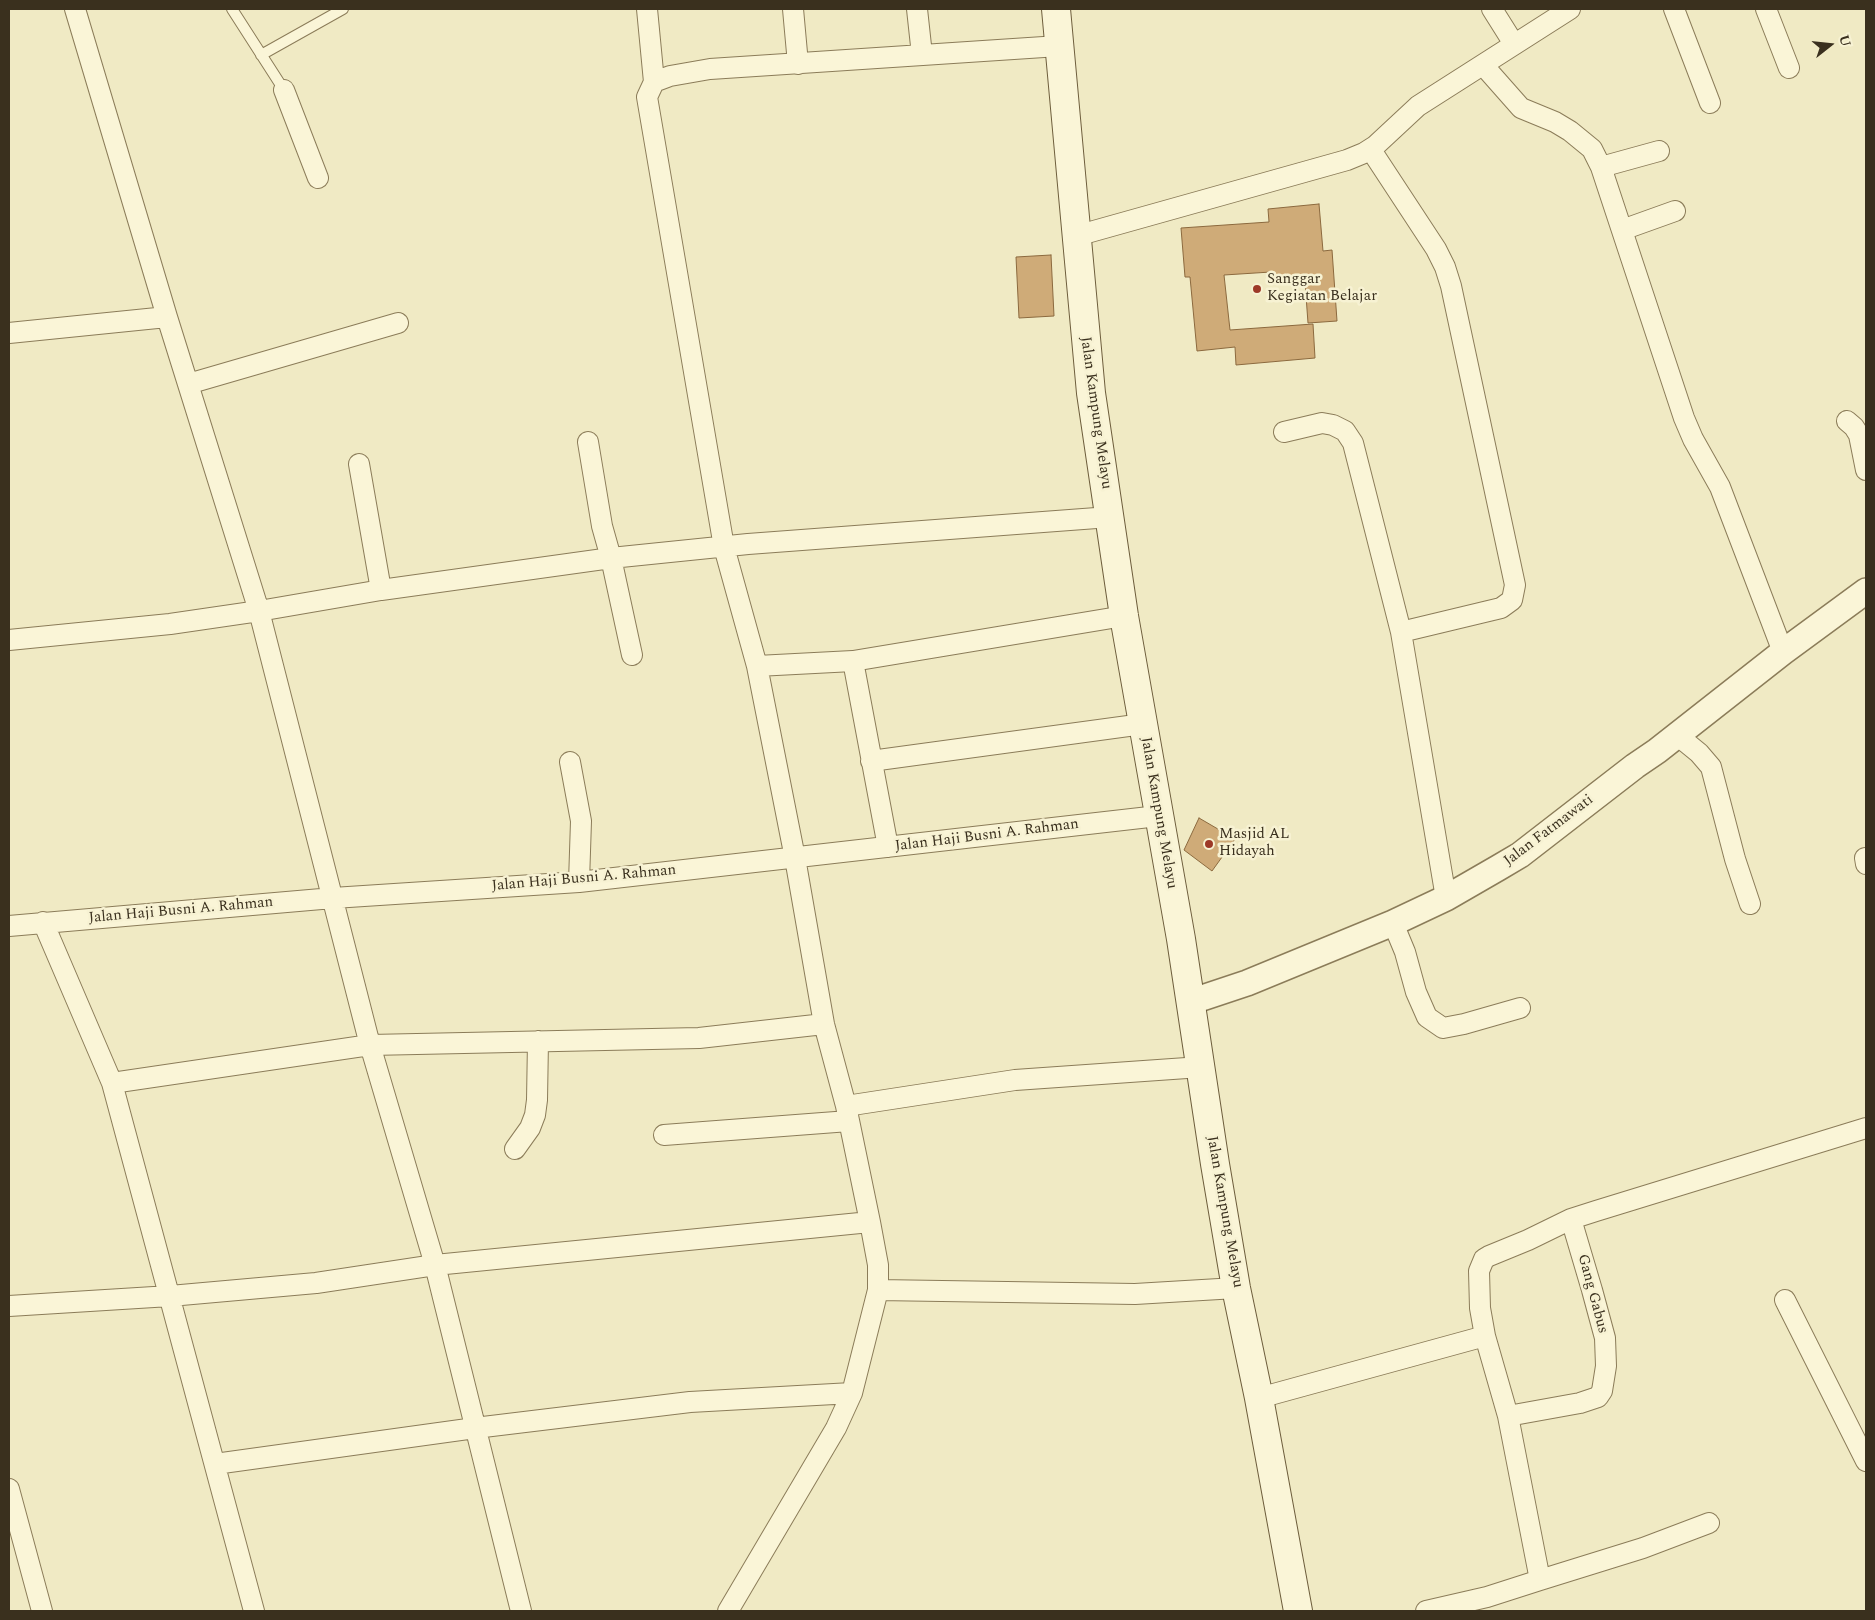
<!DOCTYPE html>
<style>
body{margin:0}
#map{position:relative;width:1875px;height:1620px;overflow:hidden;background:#f0eac4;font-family:Spectral,serif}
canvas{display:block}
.frame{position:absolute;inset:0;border:10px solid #3a301e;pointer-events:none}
.north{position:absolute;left:1805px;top:20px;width:50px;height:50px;-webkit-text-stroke:4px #f7f2d3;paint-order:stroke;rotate:74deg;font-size:14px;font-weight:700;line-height:20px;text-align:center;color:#3a301e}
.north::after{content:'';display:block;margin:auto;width:18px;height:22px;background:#3a301e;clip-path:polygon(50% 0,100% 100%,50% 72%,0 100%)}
</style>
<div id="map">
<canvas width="1875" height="1620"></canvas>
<div class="frame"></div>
<div class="north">U</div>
</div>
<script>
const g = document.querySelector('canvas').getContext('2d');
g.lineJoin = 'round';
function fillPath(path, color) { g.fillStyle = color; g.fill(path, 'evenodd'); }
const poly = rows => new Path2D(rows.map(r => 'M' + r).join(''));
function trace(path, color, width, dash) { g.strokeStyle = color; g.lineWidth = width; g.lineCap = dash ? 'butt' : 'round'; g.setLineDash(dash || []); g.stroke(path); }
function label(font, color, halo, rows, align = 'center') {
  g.font = font + ' Spectral,serif'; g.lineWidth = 5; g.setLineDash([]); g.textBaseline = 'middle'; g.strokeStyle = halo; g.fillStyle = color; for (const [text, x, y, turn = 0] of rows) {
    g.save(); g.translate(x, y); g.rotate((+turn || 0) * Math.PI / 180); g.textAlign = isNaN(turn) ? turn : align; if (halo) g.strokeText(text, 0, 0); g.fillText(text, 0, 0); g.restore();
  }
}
const building = poly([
 [1319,204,1323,251,1332,250,1337,321,1308,323,1305,282,1271,283,1271,272,1224,275,1230,330,1313,324,1315,358,1236,365,1235,347,1197,351,1190,277,1185,277,1181,228,1269,222,1268,209,1319,204],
 [1051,255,1054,316,1019,318,1016,257,1051,255],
 [1199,818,1235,839,1212,871,1184,850,1199,818]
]);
fillPath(building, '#cfab78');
trace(building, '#8b693e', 1);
const service = poly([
 [232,9,284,90],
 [261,55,343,9]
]);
const minor = poly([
 [75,9,167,317,259,611,370,1045,435,1265,521,1611],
 [647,9,654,82,647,97,724,547,757,666,853,661],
 [793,9,798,64],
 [917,9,922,55],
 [1492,9,1514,44],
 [1674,9,1710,103],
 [1766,9,1789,68],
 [1483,65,1521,108,1555,122,1570,131,1592,149,1601,167,1684,418,1693,439,1720,487,1783,652],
 [654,82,670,76,710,69,1059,46],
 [284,90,318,178],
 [1371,150,1436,249,1445,267,1451,286,1515,585,1512,600,1501,608,1401,632],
 [1601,167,1659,151],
 [1622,230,1675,211],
 [1076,236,1347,160,1364,153,1375,146,1418,106,1570,9],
 [9,333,167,317],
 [188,384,398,323],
 [1847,421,1854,427,1859,435,1866,470],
 [1284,432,1322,423,1333,425,1345,431,1353,443,1401,632,1446,898],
 [588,442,602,526,611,558,632,655],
 [359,464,381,590],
 [9,640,170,624,259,611,381,590,611,558,748,544,1110,517],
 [1677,735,1699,753,1711,767,1735,859,1750,904],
 [871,761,1143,724],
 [570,762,581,821,579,882],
 [888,847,853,661,1124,616],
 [1865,858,1866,864],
 [43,922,112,1083,254,1611],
 [1393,923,1405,952,1416,992,1427,1017,1443,1028,1464,1024,1520,1008],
 [9,926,333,898,579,882,1158,816],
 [112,1083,370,1045,699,1038,824,1024],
 [846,1106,1015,1080,1201,1067],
 [664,1135,849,1121],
 [515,1149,530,1128,535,1115,537,1100,538,1041],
 [878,1290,1135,1294,1236,1288],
 [1785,1300,1866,1461],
 [9,1306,170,1296,316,1283,435,1265,870,1222],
 [1485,1336,1508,1416,1540,1580],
 [1259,1398,1485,1336,1480,1308,1479,1271,1484,1259,1489,1256,1528,1240,1571,1219,1596,1211,1866,1128],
 [1508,1416,1580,1403,1598,1397,1602,1391,1606,1366,1605,1338,1592,1290,1571,1219],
 [215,1464,475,1428,690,1402,852,1393],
 [9,1489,42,1611],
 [728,1611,836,1428,852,1393,878,1290,878,1265,870,1222,846,1106,824,1024,795,858,757,666],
 [1426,1611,1487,1597,1540,1580,1643,1548,1709,1523]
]);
const tertiary = poly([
 [1190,1002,1247,983,1393,923,1446,898,1498,868,1520,855,1635,766,1657,751,1783,652,1866,591]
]);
const secondary = poly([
 [1056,9,1091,393,1124,616,1181,939,1215,1164,1236,1288,1259,1398,1298,1611]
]);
trace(service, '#8b7c59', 12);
trace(minor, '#8b7c59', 22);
trace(tertiary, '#8b7c59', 28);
trace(secondary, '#6d5d3c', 30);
trace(service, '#faf5d7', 10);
trace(minor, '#faf5d7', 20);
trace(tertiary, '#faf5d7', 25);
trace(secondary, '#faf5d7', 28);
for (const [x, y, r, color] of [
 [1257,289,5,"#9d3927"],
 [1209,844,5,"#9d3927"]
]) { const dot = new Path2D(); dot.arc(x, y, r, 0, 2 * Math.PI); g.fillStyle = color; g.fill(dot); trace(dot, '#f7f2d3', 2); }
label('15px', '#3a301e', '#f7f2d3', [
 ["Sanggar",1267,280],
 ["Kegiatan Belajar",1267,297],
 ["Masjid AL",1219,835],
 ["Hidayah",1219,852]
], 'left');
label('15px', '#3a301e', '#f7f2d3', [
 ["Jalan Kampung Melayu",1095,413,82],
 ["Jalan Kampung Melayu",1158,813,80],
 ["Jalan Fatmawati",1549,831,-37],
 ["Jalan Haji Busni A. Rahman",987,836,-7],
 ["Jalan Haji Busni A. Rahman",584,879,-5],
 ["Jalan Haji Busni A. Rahman",181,911,-5],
 ["Jalan Kampung Melayu",1224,1212,80],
 ["Gang Gabus",1592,1294,75]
]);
</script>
